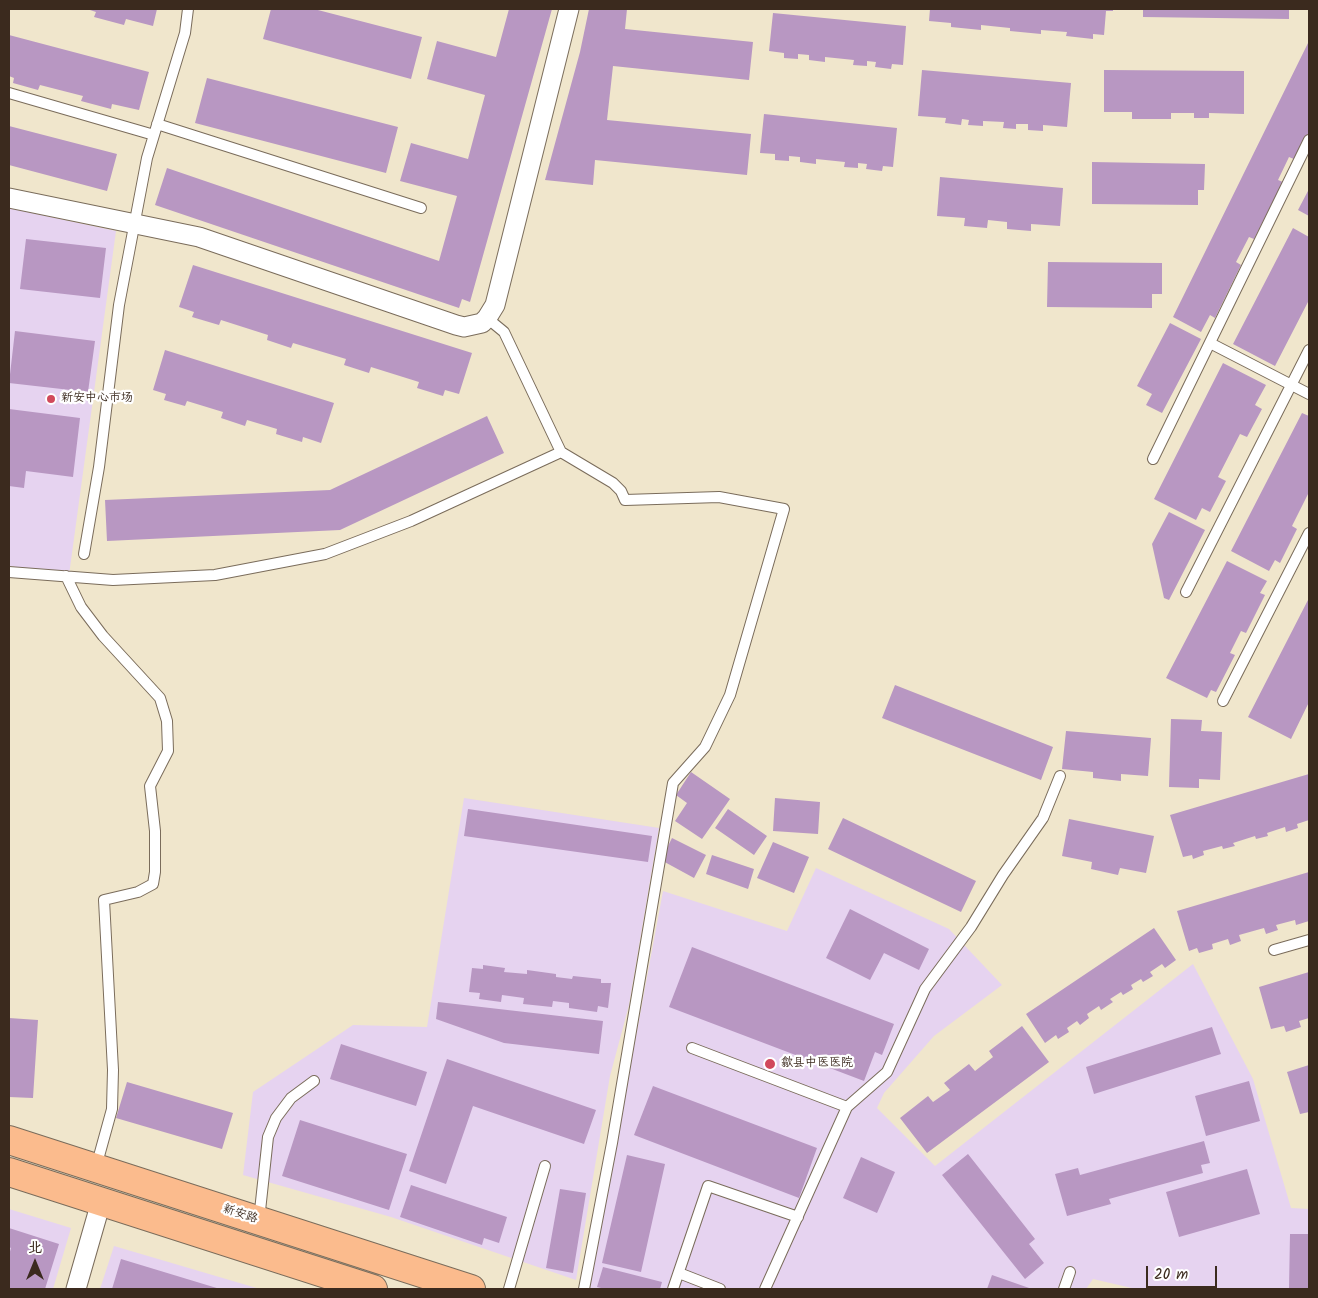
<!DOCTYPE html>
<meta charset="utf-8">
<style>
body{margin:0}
#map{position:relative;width:1318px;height:1298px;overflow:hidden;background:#f0e6cc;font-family:Kalam,"LXGW WenKai TC",sans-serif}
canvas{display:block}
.frame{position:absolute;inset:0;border:10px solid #3b2a1e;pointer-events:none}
.north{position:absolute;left:10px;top:1238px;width:50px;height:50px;-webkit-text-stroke:4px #fff;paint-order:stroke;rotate:0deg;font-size:14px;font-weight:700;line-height:20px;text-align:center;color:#3b2a1e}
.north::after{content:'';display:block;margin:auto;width:18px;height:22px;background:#3b2a1e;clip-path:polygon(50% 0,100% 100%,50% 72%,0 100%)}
.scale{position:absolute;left:1146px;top:1266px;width:71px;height:22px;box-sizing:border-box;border:2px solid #3b2a1e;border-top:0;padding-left:6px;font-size:15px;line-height:18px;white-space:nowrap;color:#3b2a1e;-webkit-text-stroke:4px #fff;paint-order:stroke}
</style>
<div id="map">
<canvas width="1318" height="1298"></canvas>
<div class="frame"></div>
<div class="north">北</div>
<div class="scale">20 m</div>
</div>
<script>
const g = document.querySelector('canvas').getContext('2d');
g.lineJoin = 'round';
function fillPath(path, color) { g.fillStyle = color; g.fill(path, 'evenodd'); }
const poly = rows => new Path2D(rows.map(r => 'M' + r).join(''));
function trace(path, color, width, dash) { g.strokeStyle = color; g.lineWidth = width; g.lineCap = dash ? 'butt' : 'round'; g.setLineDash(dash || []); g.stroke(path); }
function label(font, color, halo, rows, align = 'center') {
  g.font = font + ' Kalam,"LXGW WenKai TC",sans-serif'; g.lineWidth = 4.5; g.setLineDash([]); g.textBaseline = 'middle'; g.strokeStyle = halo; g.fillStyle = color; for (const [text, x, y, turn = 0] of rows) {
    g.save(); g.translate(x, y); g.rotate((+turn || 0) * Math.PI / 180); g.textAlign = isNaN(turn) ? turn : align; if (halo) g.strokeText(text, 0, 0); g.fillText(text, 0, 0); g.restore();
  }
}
fillPath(poly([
 [9,208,116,231,69,575,9,566],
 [464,798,659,828,629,1005,610,1076,576,1280,391,1217,243,1175,253,1092,353,1025,427,1027],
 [816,868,949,929,1002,985,934,1036,884,1093,877,1108,935,1166,1193,964,1253,1079,1291,1208,1309,1209,1309,1289,1136,1289,1093,1279,1086,1289,589,1289,663,891,787,931],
 [9,1209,71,1228,53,1289,9,1289],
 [114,1246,260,1289,100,1289]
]), '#e6d3f0');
fillPath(poly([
 [87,9,157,9,153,26,126,19,124,25,94,17,96,12],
 [271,9,314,9,422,37,411,79,263,39],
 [509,9,552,9,470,302,462,299,459,308,155,205,167,168,439,261,457,196,400,181,411,143,468,159,485,95,427,79,437,41,496,57],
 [589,9,627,9,625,29,753,42,749,80,613,66,607,120,751,134,747,175,595,160,593,185,545,180,580,52],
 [930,9,1113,9,1113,11,1106,11,1104,35,1093,34,1093,39,1066,36,1067,32,1041,30,1041,34,1010,31,1010,28,981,25,981,30,951,27,951,23,929,21],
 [1143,9,1289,9,1289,19,1143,17],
 [773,13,906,26,903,65,892,64,891,69,875,67,876,62,867,61,867,66,853,65,854,60,825,57,825,62,809,60,809,55,798,54,798,59,784,58,784,53,769,51],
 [9,35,149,72,139,110,112,104,111,109,81,101,83,96,40,85,38,90,13,83,14,78,9,76],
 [1309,41,1309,133,1296,160,1289,157,1278,180,1283,182,1254,239,1249,237,1236,262,1241,265,1215,318,1210,315,1201,332,1173,317],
 [922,70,1071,83,1067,127,1043,125,1043,131,1028,130,1028,124,1016,124,1016,129,1003,128,1004,122,983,121,983,126,968,125,969,120,962,119,961,125,945,123,946,118,918,116],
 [1104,70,1244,71,1244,114,1209,113,1209,118,1194,118,1194,113,1171,113,1171,119,1132,119,1132,112,1104,112],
 [207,78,398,127,386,173,195,123],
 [764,114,897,128,893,167,883,166,882,171,866,169,867,164,858,163,858,168,844,167,845,162,816,159,816,164,800,162,800,157,789,156,789,161,775,160,775,154,760,153],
 [9,126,117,154,107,191,9,165],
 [1092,162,1205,164,1204,190,1198,190,1198,205,1092,204],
 [940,177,1063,188,1060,226,1031,224,1031,231,1007,229,1007,222,988,220,987,228,964,226,965,218,937,216],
 [1309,189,1309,216,1298,210],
 [1293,228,1309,237,1309,300,1275,366,1233,344],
 [26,239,106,248,100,298,20,289],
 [1048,262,1162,263,1162,294,1152,294,1152,308,1047,307],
 [193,265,472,353,459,394,445,390,443,396,417,388,419,382,371,367,369,373,344,365,346,359,293,343,291,348,267,340,268,335,221,320,219,325,192,317,194,312,179,307],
 [1170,323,1201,339,1162,413,1146,405,1152,394,1137,386],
 [15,331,95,341,88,392,9,383],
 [165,350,334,403,321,443,303,437,302,442,276,434,277,429,247,420,245,426,221,418,223,412,187,401,185,406,164,400,166,394,153,390],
 [1223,363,1266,385,1255,405,1262,409,1247,437,1240,434,1218,477,1226,481,1210,512,1202,508,1196,520,1154,499],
 [9,409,80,418,73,477,26,471,24,488,9,486],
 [1302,413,1309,416,1309,492,1292,526,1297,529,1280,563,1275,560,1269,571,1231,551],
 [487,416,504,453,340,530,107,541,105,500,330,490],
 [1169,512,1205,530,1169,600,1164,598,1152,544],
 [1227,561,1267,581,1260,593,1265,595,1246,633,1241,631,1230,653,1235,655,1216,692,1211,690,1207,698,1166,678],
 [1309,598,1309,702,1291,739,1248,717],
 [895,685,1053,747,1041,780,882,718],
 [1171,719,1202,720,1201,731,1222,732,1220,780,1199,779,1199,788,1169,787],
 [1066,731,1151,738,1148,776,1121,774,1121,781,1093,778,1093,772,1062,769],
 [691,772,730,799,702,839,675,821,687,803,676,795],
 [1309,774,1309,820,1297,824,1298,828,1286,832,1285,827,1267,833,1268,836,1256,839,1255,836,1233,843,1235,846,1223,849,1222,846,1203,851,1204,855,1193,859,1192,855,1183,857,1170,815],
 [775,798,820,802,818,834,773,831],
 [468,809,652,836,648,862,464,836],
 [728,809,767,836,754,855,715,828],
 [843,818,976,881,961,912,828,849],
 [1069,819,1154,836,1146,873,1120,868,1118,875,1091,869,1092,862,1062,856],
 [672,838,706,855,694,878,661,860],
 [773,842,809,857,794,893,757,878],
 [712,855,754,869,748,889,706,874],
 [1309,872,1309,915,1308,916,1309,921,1296,925,1295,920,1276,925,1278,930,1266,934,1264,928,1239,935,1241,941,1230,945,1228,939,1212,944,1213,949,1199,953,1197,948,1189,951,1177,911],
 [850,909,929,949,919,970,884,953,870,980,826,958],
 [1154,928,1176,960,1165,968,1162,964,1150,972,1153,976,1143,982,1141,979,1131,985,1133,989,1123,995,1121,992,1110,999,1113,1002,1101,1010,1099,1006,1087,1014,1089,1018,1080,1025,1077,1021,1067,1028,1069,1032,1058,1039,1056,1035,1045,1043,1026,1014],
 [692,947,894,1024,882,1055,875,1052,864,1081,669,1007],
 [483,965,505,968,504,972,527,974,527,970,556,974,556,977,572,979,573,976,601,979,601,983,611,983,608,1008,598,1006,597,1012,569,1008,569,1003,553,1001,552,1007,523,1004,524,998,502,995,501,1002,479,999,480,993,469,992,472,968,483,969],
 [1309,972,1309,1018,1299,1021,1301,1027,1286,1032,1284,1026,1271,1029,1259,987],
 [438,1002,603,1021,599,1054,504,1043,436,1019],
 [9,1018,38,1020,33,1098,9,1097],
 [1022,1026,1049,1062,927,1153,900,1118,928,1096,933,1102,950,1090,944,1083,969,1064,975,1071,993,1057,989,1051],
 [1212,1027,1221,1054,1094,1094,1086,1067],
 [341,1044,427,1072,416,1106,330,1079],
 [447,1059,596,1110,584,1144,473,1106,446,1184,409,1171],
 [1309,1065,1309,1112,1300,1114,1287,1072],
 [1249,1081,1260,1121,1206,1136,1195,1096],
 [127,1082,233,1113,222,1149,116,1118],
 [653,1086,817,1148,799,1198,634,1135],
 [300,1120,407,1154,389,1210,282,1176],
 [1204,1141,1210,1163,1201,1165,1203,1173,1109,1199,1111,1204,1067,1216,1055,1174,1078,1168,1080,1175],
 [968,1154,1035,1239,1029,1244,1044,1263,1025,1279,942,1175],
 [627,1155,665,1164,641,1272,602,1263],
 [861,1157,895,1172,877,1213,843,1198],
 [1247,1169,1260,1214,1179,1237,1166,1192],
 [411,1185,507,1217,499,1243,484,1238,482,1245,400,1217],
 [560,1189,586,1193,573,1273,546,1268],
 [9,1228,59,1244,45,1289,9,1289,9,1255,11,1248,9,1247],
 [1290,1234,1309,1234,1309,1289,1289,1289],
 [121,1259,220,1289,112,1289],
 [603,1267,662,1282,660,1289,605,1289,597,1287],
 [992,1275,1032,1289,987,1289]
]), '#b897c2');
const lane = poly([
 [9,93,154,135],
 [157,124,421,208],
 [487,318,504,332,561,452,613,483,621,491,625,500,719,497,784,509,730,695,705,747,673,783,612,1143,584,1289],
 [1210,343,1309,394],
 [1153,459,1309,140],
 [84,554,99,467,119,305,147,158,185,33,188,9],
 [9,572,113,580,215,575,325,554,411,521,561,452],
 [66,576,81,607,103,636,160,698,167,721,168,751,150,786,155,831,155,872,153,884,138,892,104,900,113,1070,112,1109,96,1167],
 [1186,592,1309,350],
 [1223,701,1309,533],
 [1274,950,1309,940],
 [692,1048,847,1107,765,1289],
 [847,1107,887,1072,925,989,971,927,1003,875,1043,818,1060,776],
 [259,1220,268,1137,276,1118,291,1098,314,1081],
 [679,1273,720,1289],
 [509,1289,545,1166],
 [673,1289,708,1186,798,1217],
 [1064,1289,1070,1272]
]);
const street = poly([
 [9,198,199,237,456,325,464,327,482,323,487,318,495,305,569,9],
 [76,1289,101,1202]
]);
const primary = poly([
 [9,1140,471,1289],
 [9,1172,373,1289]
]);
trace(lane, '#7a6c5b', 12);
trace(street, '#7a6c5b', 21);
trace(primary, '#7a6c5b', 30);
trace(lane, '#fff', 10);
trace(street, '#fff', 19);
trace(primary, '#fbbb8d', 28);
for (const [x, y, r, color] of [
 [51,399,5,"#d1495b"],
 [770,1064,6,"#d1495b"]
]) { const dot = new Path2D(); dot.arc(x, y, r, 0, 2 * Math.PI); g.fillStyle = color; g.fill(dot); trace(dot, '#fff', 2); }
label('12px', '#3b2a1e', '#fff', [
 ["新安中心市场",61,399],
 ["歙县中医医院",781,1064]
], 'left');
label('12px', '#3b2a1e', '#fff', [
 ["新安路",240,1215,18]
]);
</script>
